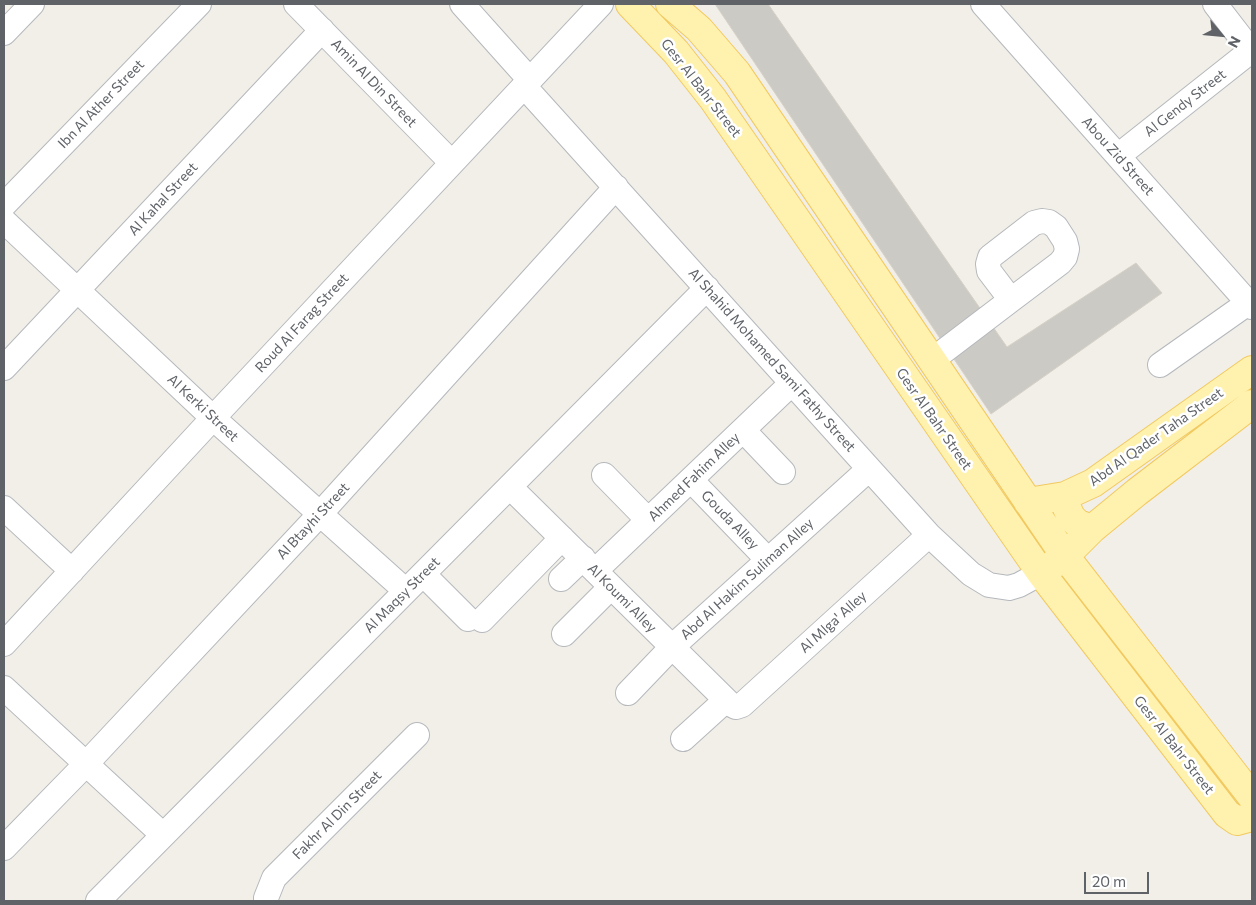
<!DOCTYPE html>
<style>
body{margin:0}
#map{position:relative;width:1256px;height:905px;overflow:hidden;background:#f1efe8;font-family:Commissioner,sans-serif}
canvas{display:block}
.frame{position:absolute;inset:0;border:5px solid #5f6368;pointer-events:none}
.north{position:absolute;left:1196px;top:10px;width:50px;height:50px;-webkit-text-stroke:4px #fff;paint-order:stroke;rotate:118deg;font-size:14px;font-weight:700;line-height:20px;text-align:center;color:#5f6368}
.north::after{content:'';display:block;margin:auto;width:18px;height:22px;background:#5f6368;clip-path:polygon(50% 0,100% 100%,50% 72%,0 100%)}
.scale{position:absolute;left:1084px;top:872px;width:65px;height:22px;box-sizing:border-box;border:2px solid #5f6368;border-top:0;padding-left:6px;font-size:15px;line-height:18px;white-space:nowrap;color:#5f6368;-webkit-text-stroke:4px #fff;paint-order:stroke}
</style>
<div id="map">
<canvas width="1256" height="905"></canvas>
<div class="frame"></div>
<div class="north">N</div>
<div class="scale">20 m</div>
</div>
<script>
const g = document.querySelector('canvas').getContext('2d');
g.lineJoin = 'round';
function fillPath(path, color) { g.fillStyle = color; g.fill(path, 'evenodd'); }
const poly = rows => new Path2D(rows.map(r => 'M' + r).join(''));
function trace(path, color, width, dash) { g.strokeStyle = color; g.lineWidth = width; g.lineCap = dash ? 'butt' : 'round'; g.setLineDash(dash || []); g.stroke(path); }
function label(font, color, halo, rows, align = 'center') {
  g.font = font + ' Commissioner,sans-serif'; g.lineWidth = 5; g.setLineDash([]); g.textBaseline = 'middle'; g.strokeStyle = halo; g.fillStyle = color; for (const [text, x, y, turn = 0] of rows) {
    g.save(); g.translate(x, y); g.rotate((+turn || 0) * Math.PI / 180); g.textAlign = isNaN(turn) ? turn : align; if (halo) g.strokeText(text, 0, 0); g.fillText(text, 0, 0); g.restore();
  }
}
const building = poly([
 [715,4,768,4,1007,347,1136,263,1162,293,991,414,715,4]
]);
fillPath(building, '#cccac5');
trace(building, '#d6d1c6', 1);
const minor = poly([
 [296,4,452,163],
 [462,4,530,80],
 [983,4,1252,307],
 [1215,4,1252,52],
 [4,33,32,4],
 [524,86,929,535,971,574,989,585,1009,588,1019,585,1041,573],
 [1118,156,1252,50],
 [4,205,199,4],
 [4,221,213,418,406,591],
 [931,360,940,354,1011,300,1060,263,1065,257,1067,249,1065,241,1056,227,1049,222,1042,221,1034,223,990,257,988,264,989,271,1011,300],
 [1160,365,1248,303],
 [4,368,322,30],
 [743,430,783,472],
 [604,475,648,520],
 [691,480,768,560],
 [510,487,730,704,736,707,742,705,929,535],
 [4,508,72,571],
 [595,571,792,383],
 [423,574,468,619],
 [561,579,583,558],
 [482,620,562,538],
 [564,634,611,587],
 [4,644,213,418,601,4],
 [4,688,163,835],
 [628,693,672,647,869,469],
 [683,739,726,700],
 [4,848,86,764,320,514,616,187],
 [98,901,707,288],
 [266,901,266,898,274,878,417,735]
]);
const major = poly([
 [630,4,676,52,713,99,1041,573,1227,814,1237,821,1248,818,1252,814],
 [670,4,699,29,737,73,1065,556,1252,797],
 [1065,496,1067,508,1071,517,1078,524,1092,529],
 [1028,502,1065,496,1093,483,1252,370],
 [1051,566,1065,556,1092,529,1137,492,1252,404]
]);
trace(minor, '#b5b8bc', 26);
trace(major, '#f2c960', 30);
trace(minor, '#fff', 24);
trace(major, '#fff2af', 28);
label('14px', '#5f6368', '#fff', [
 ["Amin Al Din Street",374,83,46],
 ["Gesr Al Bahr Street",701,88,52],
 ["Al Gendy Street",1185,103,-38],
 ["Ibn Al Ather Street",101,104,-46],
 ["Abou Zid Street",1118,156,48],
 ["Al Kahal Street",163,199,-47],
 ["Roud Al Farag Street",302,323,-47],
 ["Al Shahid Mohamed Sami Fathy Street",772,360,48],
 ["Al Kerki Street",203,408,43],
 ["Gesr Al Bahr Street",934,419,55],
 ["Abd Al Qader Taha Street",1156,437,-35],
 ["Ahmed Fahim Alley",694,477,-44],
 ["Gouda Alley",730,520,46],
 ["Al Btayhi Street",313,521,-47],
 ["Abd Al Hakim Suliman Alley",747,579,-42],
 ["Al Maqsy Street",402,595,-45],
 ["Al Koumi Alley",622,598,45],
 ["Al Mlga' Alley",833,622,-42],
 ["Gesr Al Bahr Street",1174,745,52],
 ["Fakhr Al Din Street",337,815,-45]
]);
</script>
